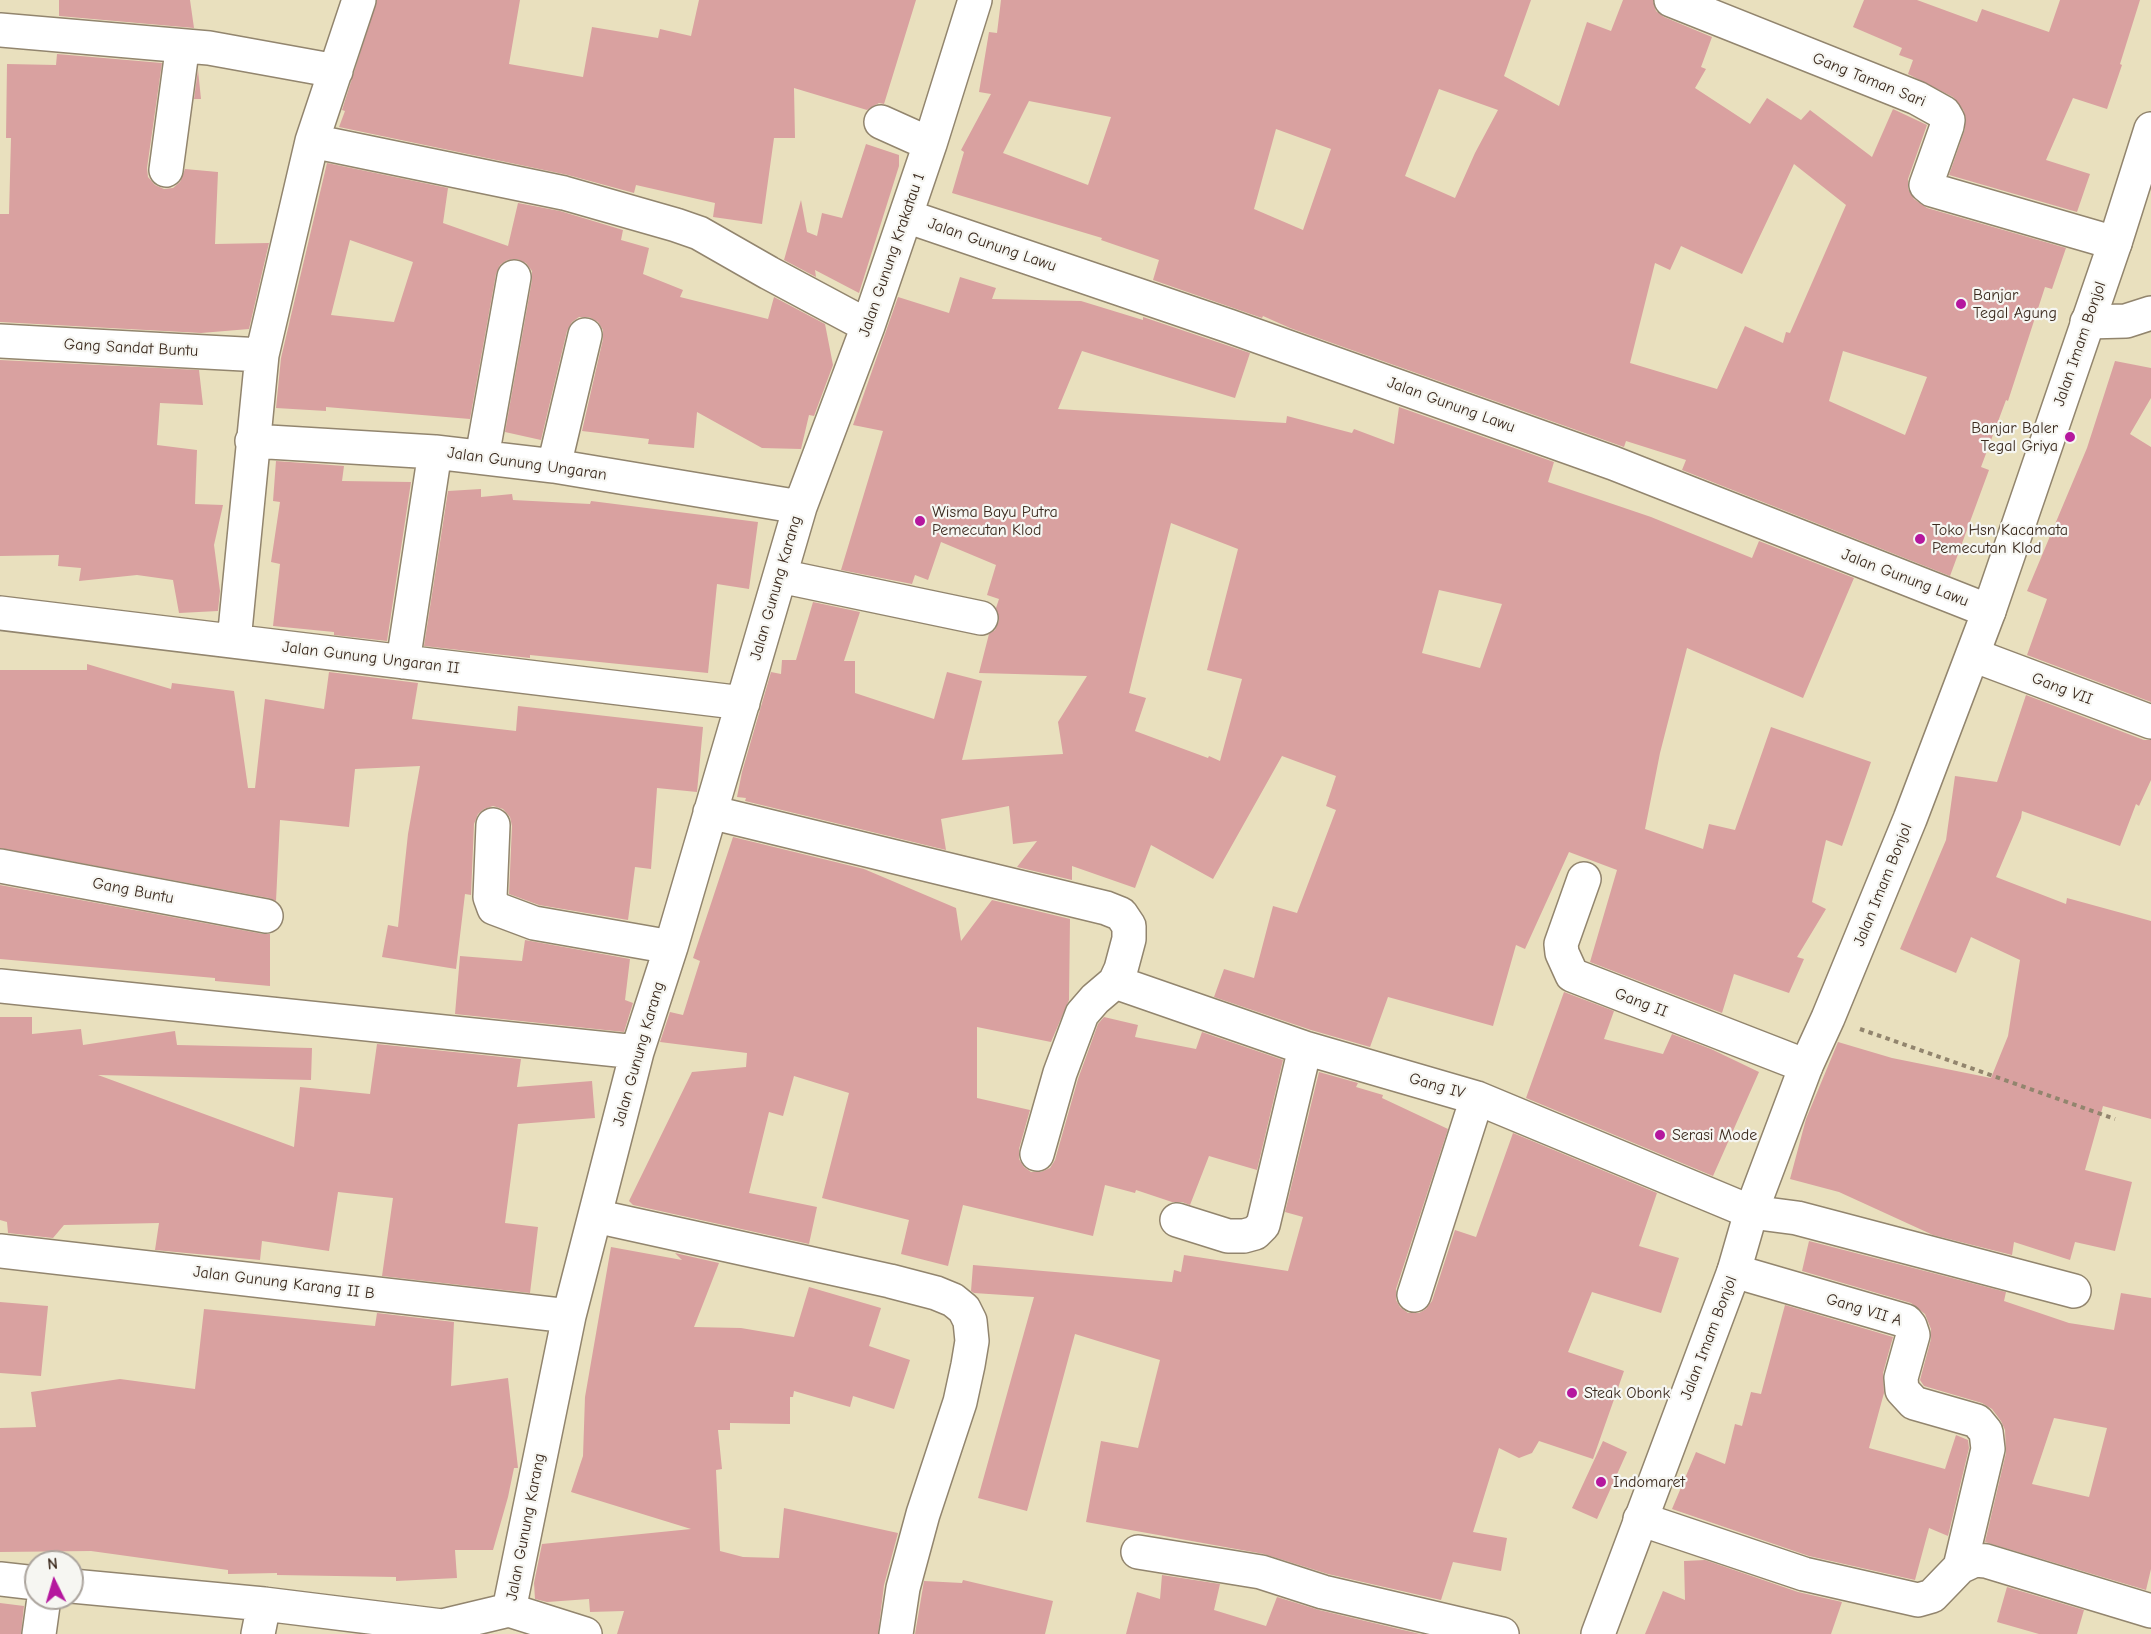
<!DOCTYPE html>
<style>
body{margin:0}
#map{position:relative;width:2151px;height:1634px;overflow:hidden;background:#e9e0be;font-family:"Comic Neue",sans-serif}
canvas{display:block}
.north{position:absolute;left:24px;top:1550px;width:60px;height:60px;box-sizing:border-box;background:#f6f6f2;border:2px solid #aba49d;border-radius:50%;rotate:355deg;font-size:16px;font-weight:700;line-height:24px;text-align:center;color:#3b2a1e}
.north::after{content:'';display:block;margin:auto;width:21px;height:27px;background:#b5179e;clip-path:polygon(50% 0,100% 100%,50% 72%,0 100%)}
</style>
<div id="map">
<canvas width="2151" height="1634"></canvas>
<div class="north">N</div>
</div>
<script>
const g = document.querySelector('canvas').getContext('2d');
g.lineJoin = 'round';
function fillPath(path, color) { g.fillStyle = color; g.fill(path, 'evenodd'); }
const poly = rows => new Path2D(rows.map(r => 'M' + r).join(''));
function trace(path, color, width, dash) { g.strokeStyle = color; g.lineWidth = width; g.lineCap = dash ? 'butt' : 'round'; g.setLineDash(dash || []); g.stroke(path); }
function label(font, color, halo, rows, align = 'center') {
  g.font = font + ' "Comic Neue",sans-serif'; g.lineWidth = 4.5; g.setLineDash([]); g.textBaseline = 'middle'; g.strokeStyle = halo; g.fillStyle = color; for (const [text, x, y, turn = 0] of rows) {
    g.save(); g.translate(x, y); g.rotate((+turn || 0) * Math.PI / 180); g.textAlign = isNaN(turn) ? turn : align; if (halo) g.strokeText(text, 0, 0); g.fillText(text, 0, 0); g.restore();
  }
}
fillPath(poly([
 [59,0,190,0,194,28,59,16],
 [377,0,520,0,509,64,583,77,592,27,658,38,660,29,691,36,699,0,916,0,884,104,879,103,867,110,794,88,795,138,774,138,762,224,713,217,715,203,636,185,634,193,568,175,339,127,345,111,342,110],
 [1001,0,1531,0,1504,76,1559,106,1587,22,1611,31,1623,0,1653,0,1656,11,1664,17,1712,37,1701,67,1706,69,1695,88,1750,124,1767,98,1801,120,1810,110,1872,157,1893,109,1927,125,1908,179,1908,189,1914,199,1927,208,2066,248,2052,289,2045,287,2008,401,2006,400,1981,467,1989,470,1950,576,1682,470,1686,460,1626,441,1624,447,1290,328,1263,316,1262,318,1153,280,1159,260,1101,240,1102,238,952,193,964,152,961,150,991,94,979,92,989,32,997,33],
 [1439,89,1498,110,1475,153,1455,198,1405,176],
 [1029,101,1111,117,1088,185,1003,153],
 [1276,129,1331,149,1303,230,1254,209],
 [1794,164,1846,205,1790,333,1786,332,1783,343,1745,326,1717,389,1630,363,1655,263,1670,270,1681,246,1742,274],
 [1843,351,1927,377,1905,435,1829,401],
 [1864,0,1917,0,1977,22,1982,9,2049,32,2060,0,2140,0,2120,64,2122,65,2107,109,2073,98,2046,160,2090,174,2077,212,1949,175,1965,129,1964,111,1953,97,1908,74,1913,60,1899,55,1902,48,1853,27],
 [57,54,162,63,147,168,148,177,155,185,164,189,173,188,180,182,185,169,218,172,215,244,269,243,249,329,201,333,0,322,0,214,9,214,11,138,6,138,7,64,56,65],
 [198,70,201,99,194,99],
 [866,144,899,155,899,166,859,293,815,270,816,277,784,260,801,200,807,232,817,236,822,213,842,218],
 [327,163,448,188,443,223,508,246,518,203,560,211,623,230,621,240,649,248,643,274,683,290,680,297,768,319,774,297,825,324,833,365,814,416,809,415,801,449,762,448,697,412,694,448,648,444,649,439,582,431,603,339,603,330,598,322,589,317,579,317,572,322,567,331,541,440,505,432,532,280,532,271,526,263,517,259,507,260,500,265,496,274,470,419,326,407,326,411,276,408,281,358],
 [350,240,413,262,394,322,331,315],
 [960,277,996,288,992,299,1081,301,1143,320,1143,317,1250,353,1235,398,1082,351,1058,409,1286,423,1287,416,1352,433,1354,429,1394,444,1399,407,1554,462,1548,482,1651,517,1752,558,1759,541,1854,578,1803,698,1687,648,1660,753,1645,829,1703,849,1709,824,1735,830,1771,727,1871,762,1842,846,1826,840,1812,902,1826,909,1797,957,1804,959,1789,993,1734,974,1722,1013,1590,962,1617,870,1569,852,1525,949,1516,945,1493,1026,1388,997,1370,1047,1311,1030,1214,997,1224,969,1254,978,1273,906,1297,913,1336,810,1326,806,1336,776,1282,756,1213,879,1151,845,1135,888,1072,866,1072,880,1017,867,1037,841,1013,844,1009,806,941,819,946,850,745,801,746,798,737,797,742,772,771,672,781,674,782,660,796,660,813,602,860,612,844,661,855,661,855,693,934,719,947,672,982,681,962,760,1063,754,1058,722,1087,676,979,673,989,634,995,630,999,621,996,608,999,599,987,595,996,565,941,542,928,580,915,575,912,584,841,570,883,431,853,425,898,297,949,313],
 [1171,523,1238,549,1207,670,1242,679,1220,761,1209,756,1208,758,1135,731,1146,698,1129,693],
 [1439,590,1502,604,1480,668,1422,653],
 [0,360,199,370,203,405,160,403,157,445,197,450,195,504,223,505,214,545,220,591,218,611,179,613,173,580,137,575,79,581,81,568,58,566,59,555,0,556],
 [2115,361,2151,368,2151,398,2130,434,2151,447,2151,702,2027,655,2047,599,2027,591,2087,448],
 [276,461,344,466,342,481,411,482,387,641,334,635,334,632,273,626,280,564,271,562,280,502,273,501],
 [481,489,481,497,512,494,513,500,590,504,591,501,758,522,749,589,717,584,708,673,530,655,530,658,424,646,448,491],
 [87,664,171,689,172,683,234,691,248,788,255,788,265,699,324,709,329,672,418,683,412,719,516,731,518,706,703,727,697,792,657,788,651,869,635,867,628,920,539,905,509,894,512,826,510,817,503,809,493,806,484,809,478,814,474,824,471,895,465,894,456,969,382,957,388,925,398,927,408,834,420,766,355,769,349,827,280,820,276,901,269,898,0,848,0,670,87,670],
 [2026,695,2144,740,2151,740,2151,780,2139,806,2136,804,2120,846,2022,811,2021,818,1996,877,2066,904,2067,898,2151,921,2151,1119,2103,1106,2085,1170,2132,1182,2115,1251,2075,1242,2070,1260,2014,1242,2012,1255,1933,1235,1839,1192,1790,1179,1806,1119,1838,1042,1892,1058,1991,1078,2008,1036,2020,960,1971,937,1956,973,1900,949,1946,840,1955,776,1997,782],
 [733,837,864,869,956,908,961,941,992,900,1070,919,1069,1000,1051,1042,977,1027,977,1098,1030,1110,1019,1149,1019,1159,1024,1167,1031,1172,1041,1172,1050,1168,1055,1160,1078,1079,1098,1024,1104,1017,1138,1025,1135,1037,1196,1049,1202,1032,1283,1060,1257,1170,1209,1156,1190,1205,1182,1202,1172,1202,1136,1190,1135,1193,1105,1185,1093,1236,963,1205,948,1266,901,1254,909,1220,822,1198,849,1093,794,1076,783,1116,769,1112,749,1193,817,1207,809,1244,633,1205,629,1201,692,1072,746,1067,747,1053,660,1042,670,1012,683,1015,700,961,693,958],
 [0,885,263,934,270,934,270,986,215,981,215,978,0,959],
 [525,940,630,959,625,1000,633,1003,624,1032,455,1014,460,956,522,961],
 [1564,992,1614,1011,1604,1039,1663,1054,1672,1034,1711,1049,1759,1072,1713,1176,1526,1098],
 [0,1017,32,1017,32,1034,81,1029,83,1045,175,1031,177,1045,312,1048,311,1080,98,1075,294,1147,300,1087,370,1094,377,1044,521,1059,517,1087,592,1081,595,1118,518,1124,505,1223,538,1227,530,1293,382,1276,393,1198,338,1192,329,1251,262,1241,260,1260,155,1250,159,1223,64,1225,53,1238,8,1233,7,1222,0,1220],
 [1319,1072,1358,1083,1356,1087,1383,1095,1382,1098,1448,1129,1396,1289,1396,1300,1400,1307,1408,1313,1419,1313,1426,1309,1432,1301,1455,1230,1476,1237,1513,1133,1657,1193,1639,1246,1679,1258,1661,1313,1592,1292,1568,1352,1624,1371,1593,1459,1539,1441,1532,1453,1519,1458,1499,1448,1473,1532,1507,1538,1501,1571,1453,1562,1441,1600,1328,1574,1264,1554,1086,1522,1101,1441,1138,1448,1160,1360,1075,1334,1027,1511,978,1498,1034,1297,974,1293,971,1291,973,1265,1172,1282,1174,1270,1181,1272,1184,1255,1288,1271,1303,1217,1285,1212],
 [1809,1241,2006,1292,2004,1301,2069,1323,2114,1330,2121,1293,2151,1298,2151,1569,2146,1590,1985,1542,2006,1453,2005,1430,2001,1421,1992,1409,1982,1403,1924,1386,1920,1380,1931,1339,1931,1329,1925,1314,1911,1303,1802,1271],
 [2054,1418,2107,1428,2089,1497,2032,1484],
 [611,1247,682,1260,675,1253,719,1263,694,1327,741,1328,794,1337,809,1287,881,1308,869,1346,910,1360,894,1409,853,1396,850,1407,794,1391,793,1397,790,1397,790,1424,730,1423,730,1430,718,1430,722,1469,716,1470,720,1551,743,1557,779,1558,784,1508,898,1533,884,1585,878,1634,617,1634,624,1611,590,1612,589,1599,547,1602,535,1599,534,1583,542,1544,691,1529,571,1492,583,1456,585,1397],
 [0,1302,48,1306,41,1376,0,1373],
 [1785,1305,1893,1337,1883,1373,1884,1393,1869,1448,1945,1469,1956,1435,1968,1440,1969,1448,1948,1536,1929,1528,1915,1580,1809,1556,1672,1509,1696,1452,1725,1464,1735,1424,1742,1426,1751,1392,1761,1394],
 [204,1309,375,1326,377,1313,454,1322,451,1386,508,1378,518,1468,514,1468,508,1497,493,1550,455,1550,457,1578,396,1581,396,1577,277,1575,277,1573,228,1574,228,1570,91,1551,0,1552,0,1428,36,1427,31,1392,120,1379,195,1389],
 [1603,1441,1627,1452,1597,1519,1572,1508],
 [1705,1560,1798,1592,1842,1602,1831,1634,1645,1634,1663,1591,1685,1600,1684,1561],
 [1162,1575,1220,1584,1214,1610,1266,1626,1277,1597,1319,1610,1420,1634,1126,1634,1137,1592,1160,1599],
 [963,1580,1053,1601,1045,1634,915,1634,924,1581,962,1583],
 [2007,1587,2084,1610,2077,1634,2039,1634,1997,1622],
 [0,1603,24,1606,21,1634,0,1634]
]), '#d9a1a0');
const minor = poly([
 [1671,0,1917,98,1944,113,1948,120,1947,126,1926,185,1932,190,2115,243],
 [0,30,209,48,336,71],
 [881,122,930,144],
 [312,141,564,193,676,225,699,233,769,273,868,326],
 [166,170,182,51],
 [906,216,1229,326,1613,463,1989,611],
 [2087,322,2126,321,2151,313],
 [0,341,262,355],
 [252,441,435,452,554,466,800,507],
 [482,457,514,277],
 [554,466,585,335],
 [780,576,981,618],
 [0,613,743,703],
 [234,641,262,355,312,141,359,0],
 [1973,655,2151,722],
 [403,662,435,452],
 [710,812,1106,908,1121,914,1129,926,1129,939,1121,969,1115,982,1095,999,1082,1014,1060,1073,1037,1154],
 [493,825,490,897,494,908,534,923,671,947],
 [0,866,266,916],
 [1584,879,1561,944,1562,953,1572,975,1806,1066],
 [1115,982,1305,1048,1477,1098,1751,1212,1797,1218,2074,1291],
 [0,986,637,1052],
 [595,1216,890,1281,936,1293,953,1300,964,1309,970,1321,972,1341,968,1365,960,1402,923,1514,903,1588,896,1634],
 [1177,1220,1228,1236,1244,1236,1255,1233,1263,1225,1305,1048],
 [0,1251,569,1316],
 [1734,1271,1906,1321,1910,1326,1913,1335,1901,1378,1902,1390,1914,1403,1977,1421,1986,1432,1988,1449,1960,1567],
 [1414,1295,1477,1098],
 [1640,1519,1804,1574,1918,1600,1932,1596,1960,1567,1975,1560,1986,1561,2151,1611],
 [1138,1552,1261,1572,1323,1592,1502,1634],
 [0,1579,36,1583],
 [72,1586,264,1604,442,1626,509,1610,585,1634],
 [509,1610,569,1316,637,1052,671,947,800,507,868,326,930,144,975,0],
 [39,1634,44,1598],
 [258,1634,264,1604]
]);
const highway = poly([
 [1598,1634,1734,1271,1751,1212,1806,1066,1828,1018,1910,819,1989,611,2115,243,2151,129]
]);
trace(minor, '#92856e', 36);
trace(highway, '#92856e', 36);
trace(poly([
 [1860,1029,2115,1119]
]), '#92856e', 4, [4.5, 4.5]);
trace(minor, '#fff', 33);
trace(highway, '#fff', 33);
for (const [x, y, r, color] of [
 [1961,304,6,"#b5179e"],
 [2070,437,6,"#b5179e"],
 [920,521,6,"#b5179e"],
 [1920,539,6,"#b5179e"],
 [1660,1135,6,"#b5179e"],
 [1572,1393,6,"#b5179e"],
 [1601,1482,6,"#b5179e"]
]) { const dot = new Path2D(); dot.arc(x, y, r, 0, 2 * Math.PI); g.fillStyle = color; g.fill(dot); trace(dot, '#f6f6f2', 2); }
label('16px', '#3b2a1e', '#f6f6f2', [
 ["Gang Taman Sari",1869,80,22],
 ["Jalan Gunung Lawu",992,245,19],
 ["Jalan Gunung Krakatau 1",892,255,-71],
 ["Jalan Imam Bonjol",2080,344,-71],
 ["Gang Sandat Buntu",131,348,3],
 ["Jalan Gunung Lawu",1451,405,20],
 ["Jalan Gunung Ungaran",527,464,8],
 ["Jalan Gunung Lawu",1905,578,21],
 ["Jalan Gunung Karang",776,588,-74],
 ["Jalan Gunung Ungaran II",371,658,7],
 ["Gang VII",2062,689,21],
 ["Jalan Imam Bonjol",1883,885,-68],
 ["Gang Buntu",133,891,11],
 ["Gang II",1641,1003,21],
 ["Jalan Gunung Karang",639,1054,-74],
 ["Gang IV",1437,1086,16],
 ["Jalan Gunung Karang II B",284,1283,7],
 ["Gang VII A",1864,1310,17],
 ["Jalan Imam Bonjol",1709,1338,-69],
 ["Jalan Gunung Karang",526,1527,-79]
]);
label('16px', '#3b2a1e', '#f6f6f2', [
 ["Banjar",1973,295],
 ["Tegal Agung",1973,313],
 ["Banjar Baler",2058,428,"right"],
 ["Tegal Griya",2058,446,"right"],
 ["Wisma Bayu Putra",932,512],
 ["Pemecutan Klod",932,530],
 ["Toko Hsn Kacamata",1932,530],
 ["Pemecutan Klod",1932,548],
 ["Serasi Mode",1672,1135],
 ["Steak Obonk",1584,1393],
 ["Indomaret",1613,1482]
], 'left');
</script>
